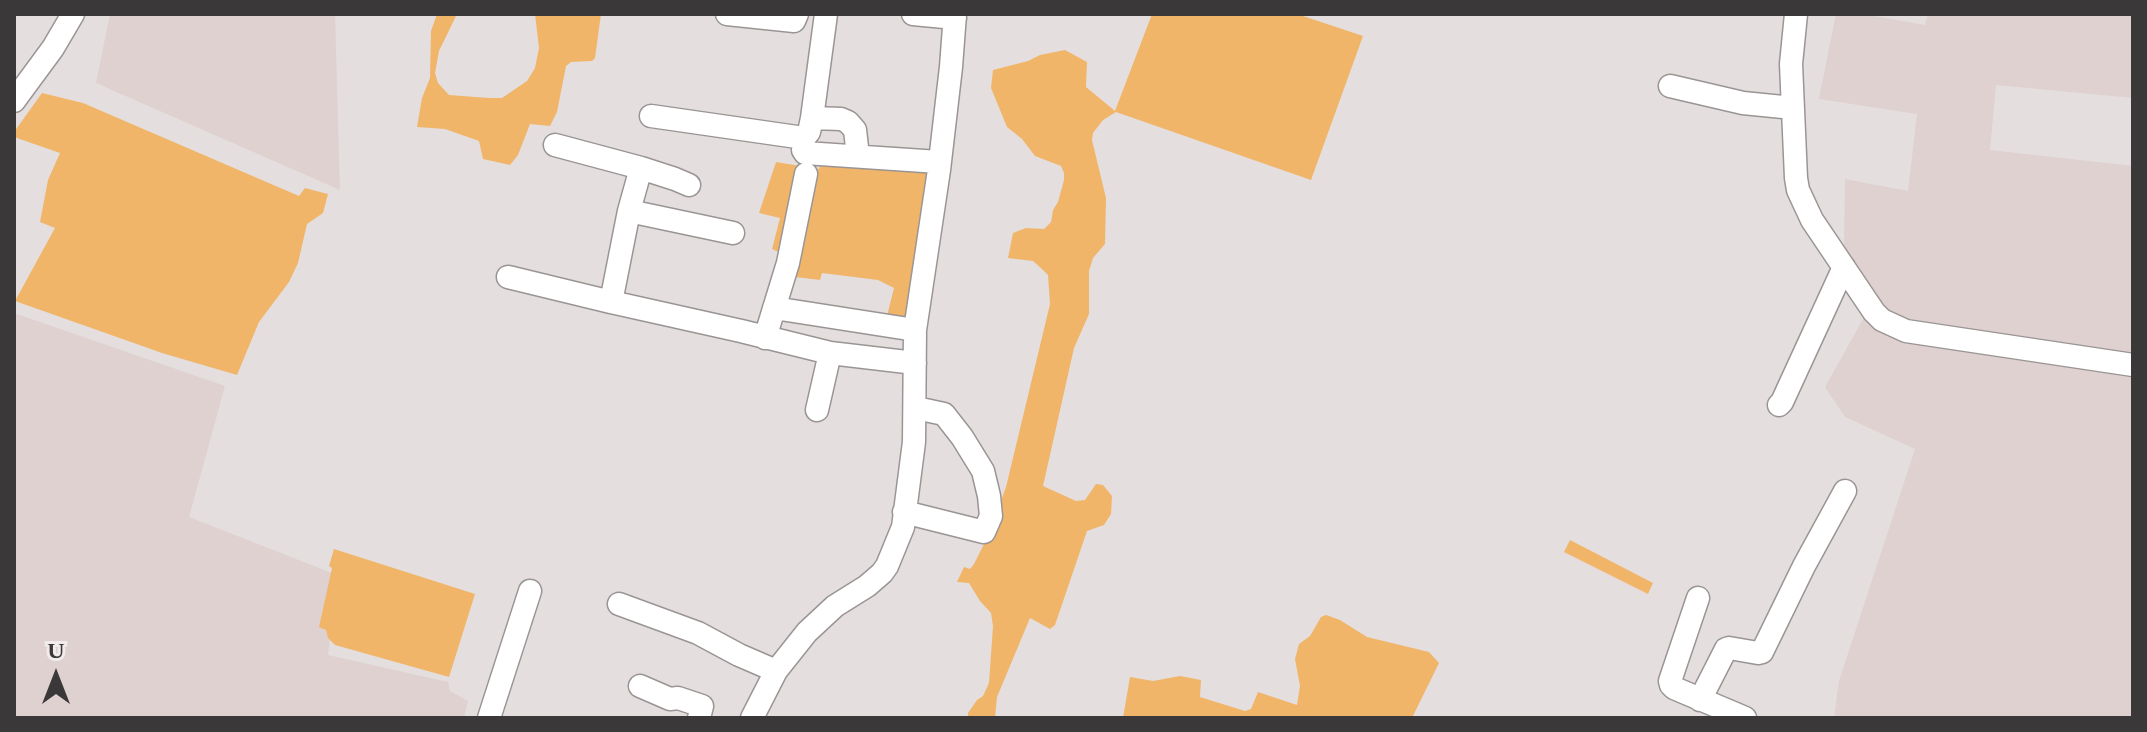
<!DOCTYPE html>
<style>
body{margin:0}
#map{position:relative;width:2147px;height:732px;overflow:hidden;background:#e4dfde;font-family:Spectral,serif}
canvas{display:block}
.frame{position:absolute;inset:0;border:16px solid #3a3838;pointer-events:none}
.north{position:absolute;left:16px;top:636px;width:80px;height:80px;-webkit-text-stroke:6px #f1eceb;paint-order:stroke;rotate:0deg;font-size:22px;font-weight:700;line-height:32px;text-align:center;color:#3a3838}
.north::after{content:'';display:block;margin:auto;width:28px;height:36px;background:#3a3838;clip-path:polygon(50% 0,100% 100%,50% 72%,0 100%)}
</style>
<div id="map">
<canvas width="2147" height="732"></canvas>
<div class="frame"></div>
<div class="north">U</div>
</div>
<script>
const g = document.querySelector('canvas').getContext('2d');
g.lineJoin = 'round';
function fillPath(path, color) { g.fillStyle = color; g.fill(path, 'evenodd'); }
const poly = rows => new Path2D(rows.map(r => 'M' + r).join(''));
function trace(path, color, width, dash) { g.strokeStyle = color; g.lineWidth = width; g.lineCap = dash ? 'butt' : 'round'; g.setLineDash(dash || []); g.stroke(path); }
fillPath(poly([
 [110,14,335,14,340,190,96,83],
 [1836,14,1863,14,1925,25,1928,14,2133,14,2133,98,1996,85,1990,150,2133,166,2133,718,1834,718,1839,681,1915,449,1845,417,1825,387,1877,294,1844,247,1845,179,1908,191,1917,114,1819,99],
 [14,313,225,386,189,517,337,575,328,655,448,682,450,691,468,701,464,718,14,718]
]), '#dfd1cf');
fillPath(poly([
 [437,14,457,14,439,51,435,73,438,83,449,95,489,98,502,98,527,81,535,68,539,48,535,14,601,14,595,58,592,61,571,62,566,66,557,112,550,126,530,124,518,155,510,165,483,159,479,141,445,129,417,127,422,98,430,78,431,31],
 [1152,14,1297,14,1363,36,1311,180,1116,112,1103,120,1093,133,1092,140,1106,198,1105,244,1093,258,1089,271,1089,314,1074,348,1043,486,1076,501,1085,500,1096,484,1103,485,1112,496,1111,514,1104,525,1087,531,1055,625,1050,629,1030,618,997,697,995,718,968,718,968,713,977,700,983,696,989,683,993,626,991,613,980,601,969,583,957,582,964,567,970,569,974,564,988,536,1006,487,1050,304,1048,275,1043,270,1033,261,1008,258,1013,233,1026,228,1044,229,1051,222,1053,210,1058,202,1064,180,1064,173,1061,166,1035,156,1022,139,1007,127,991,88,993,70,1028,61,1040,55,1065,50,1087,62,1086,87,1115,111],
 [42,93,83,103,299,196,305,188,328,194,323,213,307,224,298,263,289,282,259,322,237,375,162,353,15,301,55,228,40,222,48,180,60,153,14,137,14,132],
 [824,150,934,160,910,325,886,320,894,288,878,280,822,273,820,280,787,276,793,258,772,249,780,218,759,213,776,162,819,169],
 [1570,540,1653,583,1648,594,1564,552],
 [334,549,475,594,449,677,335,645,328,638,326,630,319,627,332,568,329,566],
 [1326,615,1340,620,1367,637,1429,652,1439,663,1412,718,1123,718,1130,677,1153,681,1180,676,1201,680,1200,697,1245,711,1251,709,1258,692,1297,705,1300,686,1295,659,1299,644,1310,636,1321,617]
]), '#f0b569');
const minor = poly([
 [727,14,794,21,797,14],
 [913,14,955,18],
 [1796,14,1791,64,1796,178,1798,190,1812,220,1874,312,1882,320,1906,331,2133,365],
 [1670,86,1743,103,1793,108],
 [14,101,53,48,73,14],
 [651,116,804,138,809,132,812,118,826,14],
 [812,118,841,119,848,122,855,130,858,156],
 [804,138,803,150,805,153,939,162],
 [555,145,641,168,629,211,611,302,741,331,830,353,915,363],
 [641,168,675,179,689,185],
 [629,211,733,233],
 [508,277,611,302],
 [774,308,915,330],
 [765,338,788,263,806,174],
 [1779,405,1782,402,1844,267],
 [817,410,830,353],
 [904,512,984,532,991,516,989,496,983,471,962,437,944,414,916,408],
 [1698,598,1670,681,1671,685,1674,688,1745,718],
 [619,604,698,633,739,655,776,671],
 [640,686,670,699,678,698,702,706,699,718],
 [1700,700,1726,649,1729,648,1758,653,1762,652,1804,566,1845,491],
 [489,718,530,591],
 [752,718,776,671,807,632,835,606,867,586,882,573,887,566,903,527,914,442,915,330,939,170,951,67,955,14]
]);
trace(minor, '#9a9594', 25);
trace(minor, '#fff', 22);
</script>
